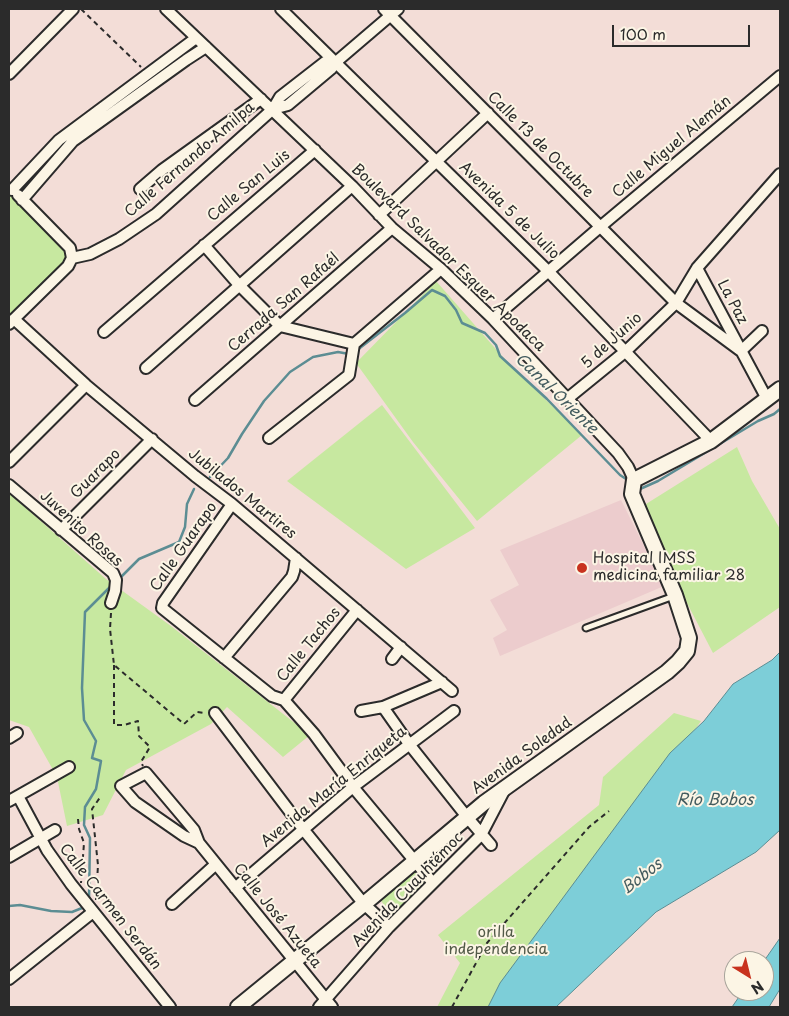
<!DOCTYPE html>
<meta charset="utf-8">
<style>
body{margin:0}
#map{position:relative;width:789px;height:1016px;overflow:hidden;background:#f3ddd7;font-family:"Playpen Sans",sans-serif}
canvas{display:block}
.frame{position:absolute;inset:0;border:10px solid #2b2b2b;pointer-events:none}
.north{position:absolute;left:724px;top:951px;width:50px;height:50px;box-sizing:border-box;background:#fcf5e5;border:1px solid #a8a49b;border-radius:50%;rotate:144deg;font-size:14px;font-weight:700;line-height:20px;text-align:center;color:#2b2b2b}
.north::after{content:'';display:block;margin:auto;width:18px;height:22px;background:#c8321e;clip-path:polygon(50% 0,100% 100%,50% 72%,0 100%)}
.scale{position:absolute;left:612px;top:25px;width:138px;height:22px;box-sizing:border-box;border:2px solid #2b2b2b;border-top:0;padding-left:6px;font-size:15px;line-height:18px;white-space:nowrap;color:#2b2b2b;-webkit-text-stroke:4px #fcf5e5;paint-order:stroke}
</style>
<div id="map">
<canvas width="789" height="1016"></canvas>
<div class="frame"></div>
<div class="north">N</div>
<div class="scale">100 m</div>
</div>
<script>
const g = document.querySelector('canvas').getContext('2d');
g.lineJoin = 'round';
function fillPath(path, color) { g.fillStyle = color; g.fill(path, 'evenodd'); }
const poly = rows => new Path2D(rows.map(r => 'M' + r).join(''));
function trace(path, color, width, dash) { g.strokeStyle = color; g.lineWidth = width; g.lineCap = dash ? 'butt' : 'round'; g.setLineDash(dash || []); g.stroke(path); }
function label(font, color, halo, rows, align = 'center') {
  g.font = font + ' "Playpen Sans",sans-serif'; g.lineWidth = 4; g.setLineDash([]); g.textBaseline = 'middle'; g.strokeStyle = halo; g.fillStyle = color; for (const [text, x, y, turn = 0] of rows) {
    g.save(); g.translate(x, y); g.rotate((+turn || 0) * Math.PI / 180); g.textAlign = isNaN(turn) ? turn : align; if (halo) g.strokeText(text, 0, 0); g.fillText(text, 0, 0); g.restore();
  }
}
fillPath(poly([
 [621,500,664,586,500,656,493,638,507,630,490,600,519,585,500,550]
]), '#eccccd');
fillPath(poly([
 [9,192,66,248,67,263,9,319],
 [436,281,509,364,582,435,477,521,413,442,356,363],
 [382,405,475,528,406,569,287,481],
 [737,447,752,481,780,529,780,607,713,653,638,509],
 [9,493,106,579,171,626,310,735,283,757,227,707,211,724,126,770,103,815,67,826,57,777,29,727,9,720],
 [674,713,701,721,502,1007,437,1007,460,963,438,935,599,805,603,777],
 [414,867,429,883,393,916,378,897]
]), '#c7e8a0');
const water = poly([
 [780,652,780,830,756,852,656,912,556,1007,488,1007,500,983,670,753,704,721,733,684,772,660,780,652],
 [780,938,780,989,769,1007,732,1007,743,991,764,991,764,961,780,938]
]);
fillPath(water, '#7dced8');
trace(water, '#5c8d93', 1);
trace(poly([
 [356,351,405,313,432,290,445,296,456,310,462,323,485,333,496,345,500,356,547,399,620,475,629,481],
 [210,477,228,458,242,434,264,401,290,372,313,357,338,352,349,354],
 [637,487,640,489,658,481,758,421,774,414,780,409],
 [119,579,139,559,179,542,185,527,187,504,194,489],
 [89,899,90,838,84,825,85,807,96,789,101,761,92,758,96,741,84,720,82,688,85,612,113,584],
 [9,906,20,905,51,911,72,912,82,908]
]), '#5c8d93', 2.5);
const lane = poly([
 [586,628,674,596]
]);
const street = poly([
 [166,9,352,186,392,228,441,269,493,319,618,453,628,467,634,480],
 [281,9,549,272,711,441],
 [384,9,676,303,741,351],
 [9,74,73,9],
 [273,109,288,105,331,69,336,62,398,9],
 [140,189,162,170,261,99],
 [12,190,59,140,196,38],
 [22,200,73,141,186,60,206,47],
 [379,215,488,113],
 [204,245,239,285,280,326,354,344],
 [72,258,90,254,119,239,156,214,273,109,280,97,325,62,336,62],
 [697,268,767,399],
 [14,319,86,385,195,476,232,504,452,691],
 [493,319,600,227,780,76],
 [9,324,68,266,72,258,70,248,18,195],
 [104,332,315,150],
 [354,344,441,269],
 [741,351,762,331],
 [146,368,352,186],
 [567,399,626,351,676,303,697,268,780,174],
 [195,400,392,228],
 [269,438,349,375,354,344],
 [9,462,86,385],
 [9,485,113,573,116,580,115,591,111,603],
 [232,504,163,603,162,608,272,696,284,700,314,734,353,787,433,883],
 [61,530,152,439],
 [224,658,292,577,294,571,296,558],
 [392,659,401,647],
 [284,700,357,610],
 [383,707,409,744,467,817,491,845],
 [361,711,383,707,442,682],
 [215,713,303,829,364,904,389,927],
 [9,738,17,733],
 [18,796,47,850,71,884,170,1007],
 [9,801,69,767],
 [199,843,184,836,135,802,121,786,146,773,194,830,199,843,332,1007],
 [9,857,55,830],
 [235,888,353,787,454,711],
 [172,904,216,864],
 [9,979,93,912],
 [319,1007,389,927,481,835,504,791]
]);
const secondary = poly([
 [238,1007,364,904,484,803,667,672,678,662,687,651,689,638,675,595,632,494,634,480,711,441,780,389]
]);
trace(lane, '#2b2b2b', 9);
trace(street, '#2b2b2b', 14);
trace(secondary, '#2b2b2b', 18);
trace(poly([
 [81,9,141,67],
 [111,613,110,629,114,665,184,724,197,712,205,713],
 [114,665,114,725,124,725,138,721,139,736,150,747,141,762,143,766],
 [78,819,79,829,84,843,81,883],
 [96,900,98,865,92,809,101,796],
 [452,1007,487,943,589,827,609,811]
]), '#2b2b2b', 2, [5, 4]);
trace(lane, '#fcf5e5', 5);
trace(street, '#fcf5e5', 10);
trace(secondary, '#fcf5e5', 14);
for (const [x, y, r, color] of [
 [582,568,6,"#c8321e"]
]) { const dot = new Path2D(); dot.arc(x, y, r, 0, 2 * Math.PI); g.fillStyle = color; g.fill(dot); trace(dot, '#fcf5e5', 2); }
label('15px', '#2b2b2b', '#fcf5e5', [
 ["Calle 13 de Octubre",540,145,45],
 ["Calle Miguel Alemán",672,147,-40],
 ["Calle Fernando Amilpa",190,160,-41],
 ["Calle San Luis",249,186,-40],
 ["Avenida 5 de Julio",509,211,44],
 ["Boulevard Salvador Esquer Apodaca",448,258,44],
 ["La Paz",732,302,62],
 ["Cerrada San Rafaél",284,303,-41],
 ["5 de Junio",612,341,-42],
 ["Guarapo",96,474,-45],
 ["Jubilados Martires",242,494,39],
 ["Juvenito Rosas",81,529,42],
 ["Calle Guarapo",184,547,-55],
 ["Calle Tachos",309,645,-51],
 ["Avenida Soledad",522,756,-36],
 ["Avenida María Enriqueta",334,787,-39],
 ["Avenida Cuauhtémoc",408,890,-46],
 ["Calle Carmen Serdán",110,907,52],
 ["Calle José Azueta",277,916,51]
]);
label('15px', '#2b2b2b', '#fcf5e5', [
 ["Hospital IMSS",593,559],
 ["medicina familiar 28",593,576]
], 'left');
label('15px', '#525a48', '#fcf5e5', [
 ["orilla",496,933],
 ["independencia",496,950]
]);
label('italic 16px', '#445c5f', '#fcf5e5', [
 ["Canal Oriente",556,394,44],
 ["Río Bobos",715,801],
 ["Bobos",642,877,-38]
]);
</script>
